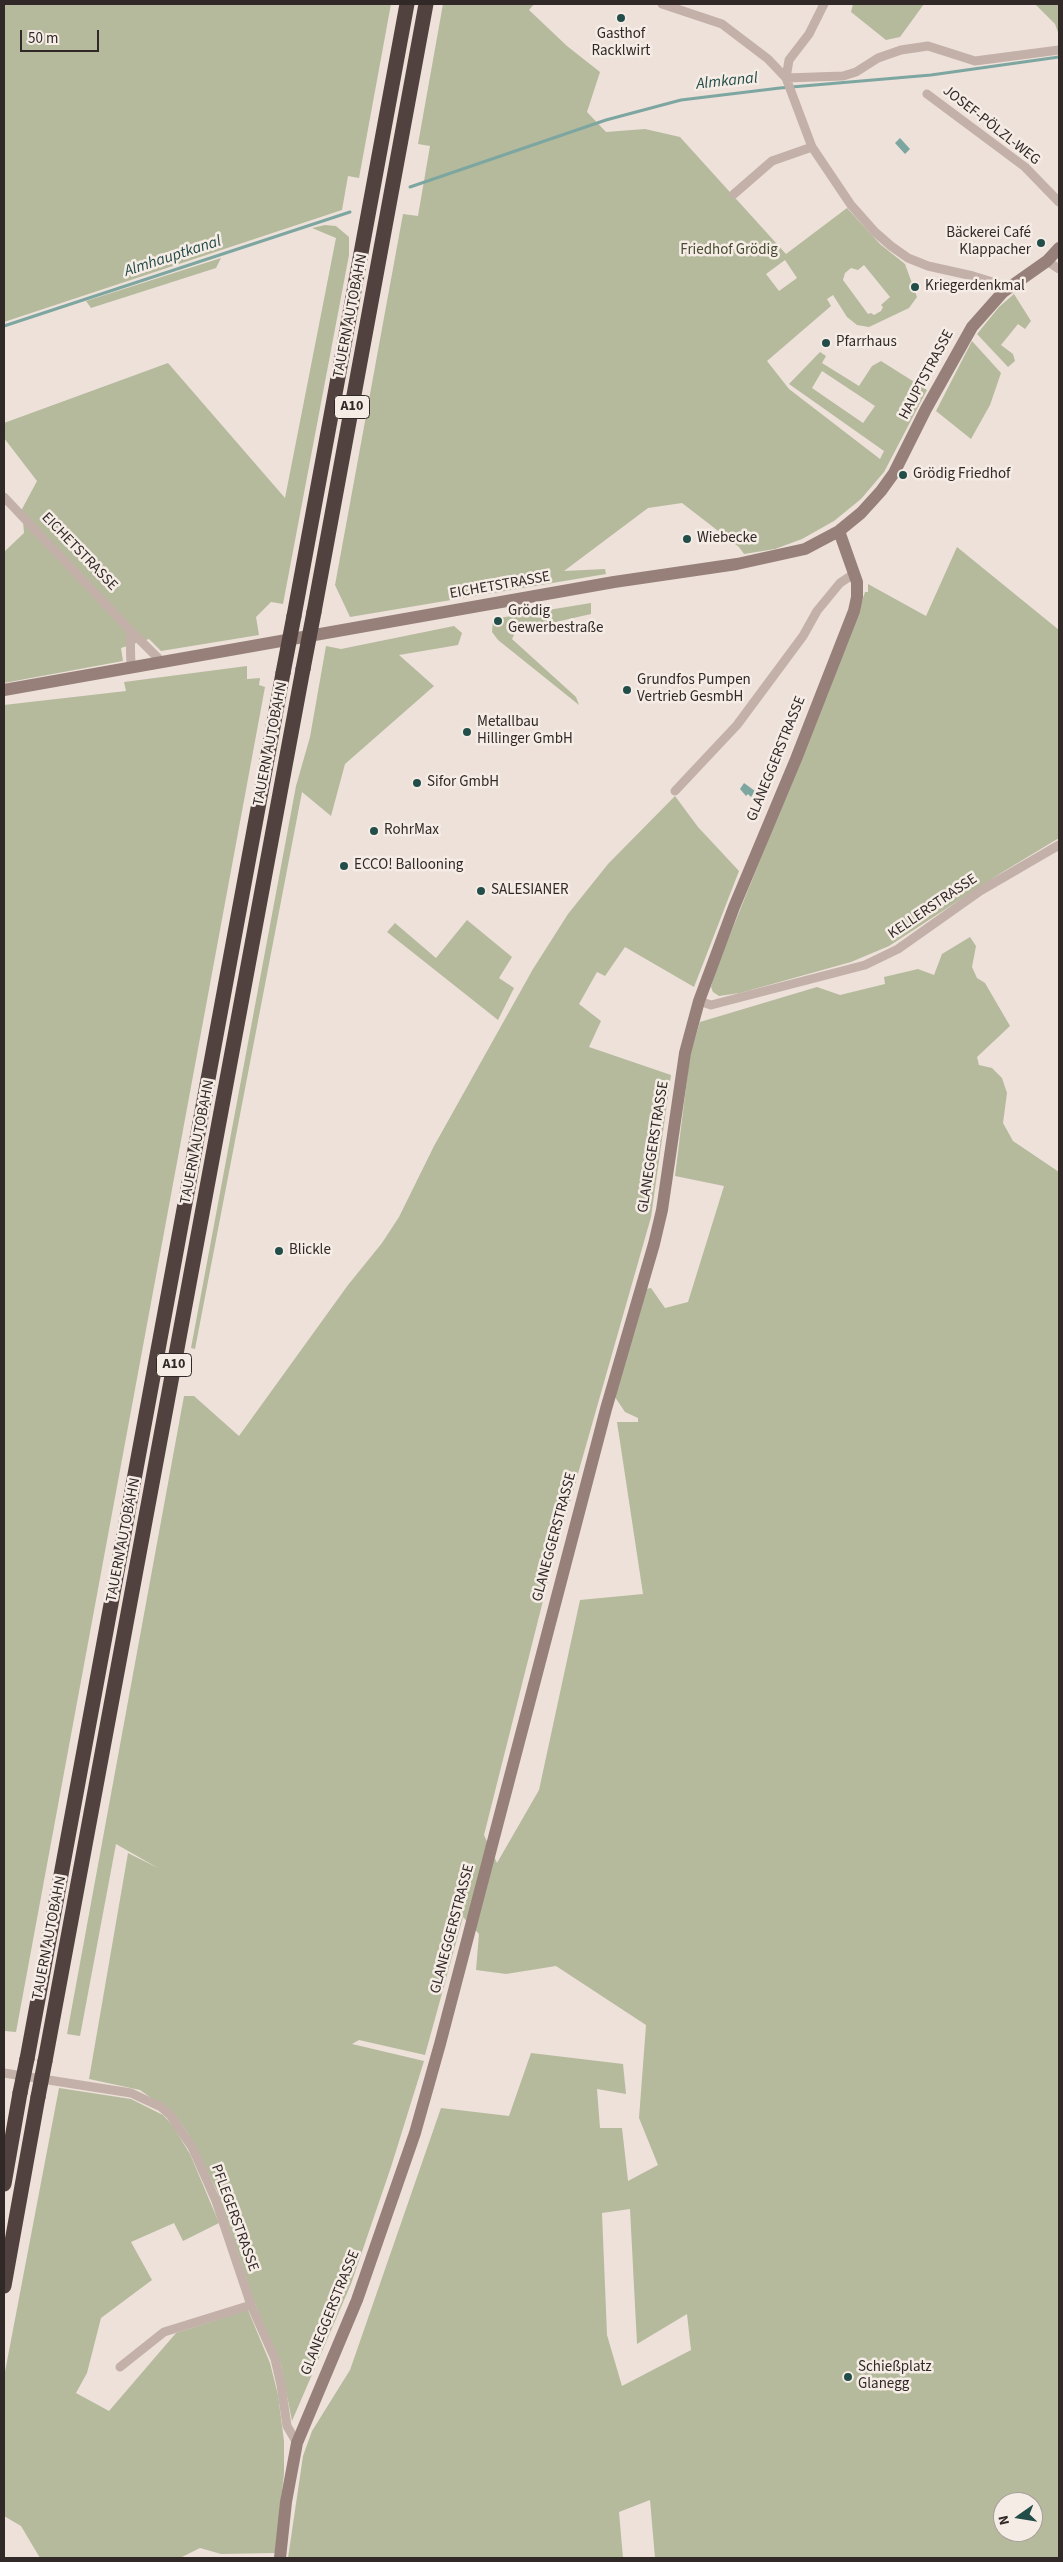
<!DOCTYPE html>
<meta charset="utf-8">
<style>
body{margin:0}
#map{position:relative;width:1063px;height:2562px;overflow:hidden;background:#ede1da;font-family:"Source Sans 3",sans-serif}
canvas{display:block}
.frame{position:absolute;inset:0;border:5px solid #312927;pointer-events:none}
.north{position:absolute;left:993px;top:2492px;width:50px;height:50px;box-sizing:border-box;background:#f6ece6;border:1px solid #a79e9a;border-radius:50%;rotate:257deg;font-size:14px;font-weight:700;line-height:20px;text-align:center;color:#312927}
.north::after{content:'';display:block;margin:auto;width:18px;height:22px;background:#234d49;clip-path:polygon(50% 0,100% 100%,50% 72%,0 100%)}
.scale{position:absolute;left:20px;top:30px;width:79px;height:22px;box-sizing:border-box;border:2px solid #312927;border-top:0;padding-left:6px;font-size:15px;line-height:18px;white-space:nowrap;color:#312927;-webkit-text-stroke:4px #f6ece6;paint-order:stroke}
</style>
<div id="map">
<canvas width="1063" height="2562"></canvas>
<div class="frame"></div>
<div class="north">N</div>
<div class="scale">50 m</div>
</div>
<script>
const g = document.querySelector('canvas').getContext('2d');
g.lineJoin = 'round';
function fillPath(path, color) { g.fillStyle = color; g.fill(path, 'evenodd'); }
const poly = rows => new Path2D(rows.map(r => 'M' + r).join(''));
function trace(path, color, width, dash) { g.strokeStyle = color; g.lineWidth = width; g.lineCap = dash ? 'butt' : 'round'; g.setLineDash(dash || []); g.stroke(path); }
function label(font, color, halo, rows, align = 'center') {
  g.font = font + ' "Source Sans 3",sans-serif'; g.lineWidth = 5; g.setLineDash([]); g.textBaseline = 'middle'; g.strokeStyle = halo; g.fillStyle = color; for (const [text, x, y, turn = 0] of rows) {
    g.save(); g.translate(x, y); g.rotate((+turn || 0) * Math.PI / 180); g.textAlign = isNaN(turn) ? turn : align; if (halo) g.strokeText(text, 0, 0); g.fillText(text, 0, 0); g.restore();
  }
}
fillPath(poly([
 [4,4,391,4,359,178,348,176,342,210,4,322],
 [443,4,534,4,529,10,567,46,600,72,587,112,606,132,645,129,680,137,786,254,847,208,880,244,905,264,917,297,909,308,869,327,857,325,847,317,833,295,827,299,831,306,767,361,789,389,880,459,884,451,789,384,820,352,826,356,822,363,859,386,872,366,881,361,927,390,884,472,861,499,834,521,802,539,775,549,744,554,739,547,682,503,648,508,564,571,605,569,606,574,350,617,335,585,403,214,418,216,430,146,418,144],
 [785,260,797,278,779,291,766,274],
 [864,265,890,297,881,305,883,307,881,311,874,315,871,313,868,314,843,280,845,273,851,268,858,270],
 [822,371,875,406,863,423,812,388],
 [853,4,924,4,900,37,886,40,851,12],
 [1035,4,1059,4,1059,35,1055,24],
 [325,225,336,226,349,237,349,255,283,604,271,602,256,617,259,635,161,651,149,639,121,648,123,661,4,683,4,552,24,533,22,509,37,481,4,438,4,423,168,363,285,498,336,238,312,228],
 [221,258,216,268,91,308,86,301],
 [1014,294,1031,321,1025,329,1018,324,1001,345,1013,354,1015,361,1008,367,977,334,999,307],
 [972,341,1001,373,990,405,971,439,936,411],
 [957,547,1059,630,1059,838,1001,873,889,946,851,962,740,993,719,996,713,992,711,987,715,972,853,629,865,592,868,592,868,584,926,616],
 [591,603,591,614,516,631,512,639,576,697,579,705,498,640,492,632,493,619],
 [454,626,462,633,458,645,399,655,434,686,345,764,331,816,302,792,195,1349,191,1348,296,786,310,737,326,646,341,649],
 [247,666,247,679,236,680,260,678,259,685,265,687,16,2032,5,2031,4,2034,4,705,126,691,124,682],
 [675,796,698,827,739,871,694,987,625,947,605,976,597,972,579,1004,601,1021,589,1047,671,1075,651,1217,552,1565,484,1835,497,1863,539,1790,580,1600,643,1594,617,1422,638,1422,638,1418,625,1412,615,1397,646,1289,651,1288,665,1308,688,1302,724,1186,675,1176,690,1055,700,1022,817,987,840,995,885,984,884,977,918,969,934,975,942,954,970,937,976,946,972,967,977,978,985,983,1010,1026,977,1057,979,1065,992,1068,1002,1078,1007,1093,1003,1123,1013,1141,1059,1172,1059,2558,655,2558,650,2500,619,2512,623,2558,288,2558,303,2456,312,2431,350,2370,441,2108,509,2116,531,2053,623,2064,626,2094,597,2089,600,2128,622,2128,628,2181,658,2165,639,2118,646,2025,556,1966,506,1974,476,1970,479,1934,463,1917,425,2055,359,2040,352,2044,424,2061,391,2167,351,2284,292,2421,281,2365,254,2301,217,2191,189,2135,175,2115,140,2090,89,2079,128,1853,158,1868,116,1844,80,2036,67,2034,184,1396,194,1396,239,1436,348,1285,382,1243,399,1217,434,1146,533,969,568,914,608,864],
 [630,2209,637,2344,687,2314,691,2350,622,2386,607,2335,602,2213],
 [1003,2502,1033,2502,1033,2532,1003,2532],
 [467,920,512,957,499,978,514,988,498,1020,387,932,395,923,436,958],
 [59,2088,131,2099,163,2115,173,2126,190,2154,219,2223,183,2241,174,2223,131,2242,152,2280,101,2318,87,2373,76,2393,109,2411,176,2333,248,2310,270,2363,278,2395,284,2441,284,2474,275,2553,221,2554,200,2548,180,2558,40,2558,21,2526,4,2516,4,2377]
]), '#b5ba9c');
fillPath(poly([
 [900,138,910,149,905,154,895,143],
 [744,783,755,791,751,797,748,794,746,796,740,789]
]), '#7da6a1');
trace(poly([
 [410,187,606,120,681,100,780,88,931,75,1059,57],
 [4,326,350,212]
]), '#7da6a1', 3);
trace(poly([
 [662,4,722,24,768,59,786,78,812,147,851,205,875,232,891,246,908,258,928,266,973,276,999,284,1006,290],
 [786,78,843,76,856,72,878,58,901,50,928,46,975,61,1059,50],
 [786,78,789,60,809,34,824,4],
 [927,94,1025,167,1059,202],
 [734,194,772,161,812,147],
 [1047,261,1059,269],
 [4,497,130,630,131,668],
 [130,630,162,662],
 [675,791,737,725,803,636,817,611,840,583,855,573],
 [699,1001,711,1005,865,965,898,949,980,891,1059,845],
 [4,2073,131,2093,161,2107,170,2115,192,2147,216,2201,251,2305,275,2359,281,2385,287,2426,297,2443],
 [120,2367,164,2332,251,2305]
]), '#c3b0a8', 9);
trace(poly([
 [4,690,614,582,737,564,805,549,839,531,861,513,881,491,894,473,926,409,972,327,1003,292,1047,261,1059,248],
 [280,2558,286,2502,297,2443,357,2300,415,2133,440,2044,606,1409,654,1244,662,1210,685,1053,699,1001,734,907,796,759,854,611,857,597,857,582,839,531]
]), '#97807a', 12);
trace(poly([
 [314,612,426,4],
 [294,616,407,4],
 [27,2059,283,673],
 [45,2061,303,669],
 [4,2184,20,2093],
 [4,2286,38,2097]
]), '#51423f', 15);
trace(poly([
 [303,669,314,612],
 [283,673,294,616],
 [20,2093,27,2059],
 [38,2097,45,2061]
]), '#51423f', 15);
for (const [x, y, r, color] of [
 [621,18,5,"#234d49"],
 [1041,243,5,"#234d49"],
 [915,287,5,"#234d49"],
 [826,343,5,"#234d49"],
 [903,475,5,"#234d49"],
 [687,539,5,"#234d49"],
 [498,621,5,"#234d49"],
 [627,690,5,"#234d49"],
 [467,732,5,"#234d49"],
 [417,783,5,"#234d49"],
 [374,831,5,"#234d49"],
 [344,866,5,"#234d49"],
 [481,891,5,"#234d49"],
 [279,1251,5,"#234d49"],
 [848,2377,5,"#234d49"]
]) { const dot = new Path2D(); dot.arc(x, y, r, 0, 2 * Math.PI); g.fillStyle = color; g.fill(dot); trace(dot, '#f6ece6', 2); }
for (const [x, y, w] of [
 [352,407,35],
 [174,1365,35]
]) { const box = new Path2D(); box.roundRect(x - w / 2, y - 11.5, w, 23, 4); g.fillStyle = '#f6ece6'; g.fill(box); trace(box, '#312927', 1); }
label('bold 14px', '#312927', null, [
 ["A10",352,407],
 ["A10",174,1365]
]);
label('15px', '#312927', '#f6ece6', [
 ["Gasthof",621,35,"center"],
 ["Racklwirt",621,52,"center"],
 ["Bäckerei Café",1031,234,"right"],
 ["Klappacher",1031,251,"right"],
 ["Kriegerdenkmal",925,287],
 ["Pfarrhaus",836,343],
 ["Grödig Friedhof",913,475],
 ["Wiebecke",697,539],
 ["Grödig",508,612],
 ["Gewerbestraße",508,629],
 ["Grundfos Pumpen",637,681],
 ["Vertrieb GesmbH",637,698],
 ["Metallbau",477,723],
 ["Hillinger GmbH",477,740],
 ["Sifor GmbH",427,783],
 ["RohrMax",384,831],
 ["ECCO! Ballooning",354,866],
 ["SALESIANER",491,891],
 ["Blickle",289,1251],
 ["Schießplatz",858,2368],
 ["Glanegg",858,2385]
], 'left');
label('15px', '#312927', '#f6ece6', [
 ["JOSEF-PÖLZL-WEG",991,126,38],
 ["TAUERN AUTOBAHN",351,316,-79],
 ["HAUPTSTRASSE",927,375,-62],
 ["EICHETSTRASSE",79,552,46],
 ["EICHETSTRASSE",500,586,-10],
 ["TAUERN AUTOBAHN",271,744,-79],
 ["GLANEGGERSTRASSE",777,759,-68],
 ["KELLERSTRASSE",933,907,-34],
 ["TAUERN AUTOBAHN",198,1142,-79],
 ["GLANEGGERSTRASSE",654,1147,-81],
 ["GLANEGGERSTRASSE",555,1537,-75],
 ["TAUERN AUTOBAHN",124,1540,-79],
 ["GLANEGGERSTRASSE",453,1929,-75],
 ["TAUERN AUTOBAHN",50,1938,-79],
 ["PFLEGERSTRASSE",234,2218,70],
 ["GLANEGGERSTRASSE",331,2313,-68]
]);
label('15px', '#464c2e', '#f6ece6', [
 ["Friedhof Grödig",729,251]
]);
label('italic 16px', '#234d49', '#f6ece6', [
 ["Almkanal",727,82,-6],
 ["Almhauptkanal",173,257,-18]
]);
</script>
